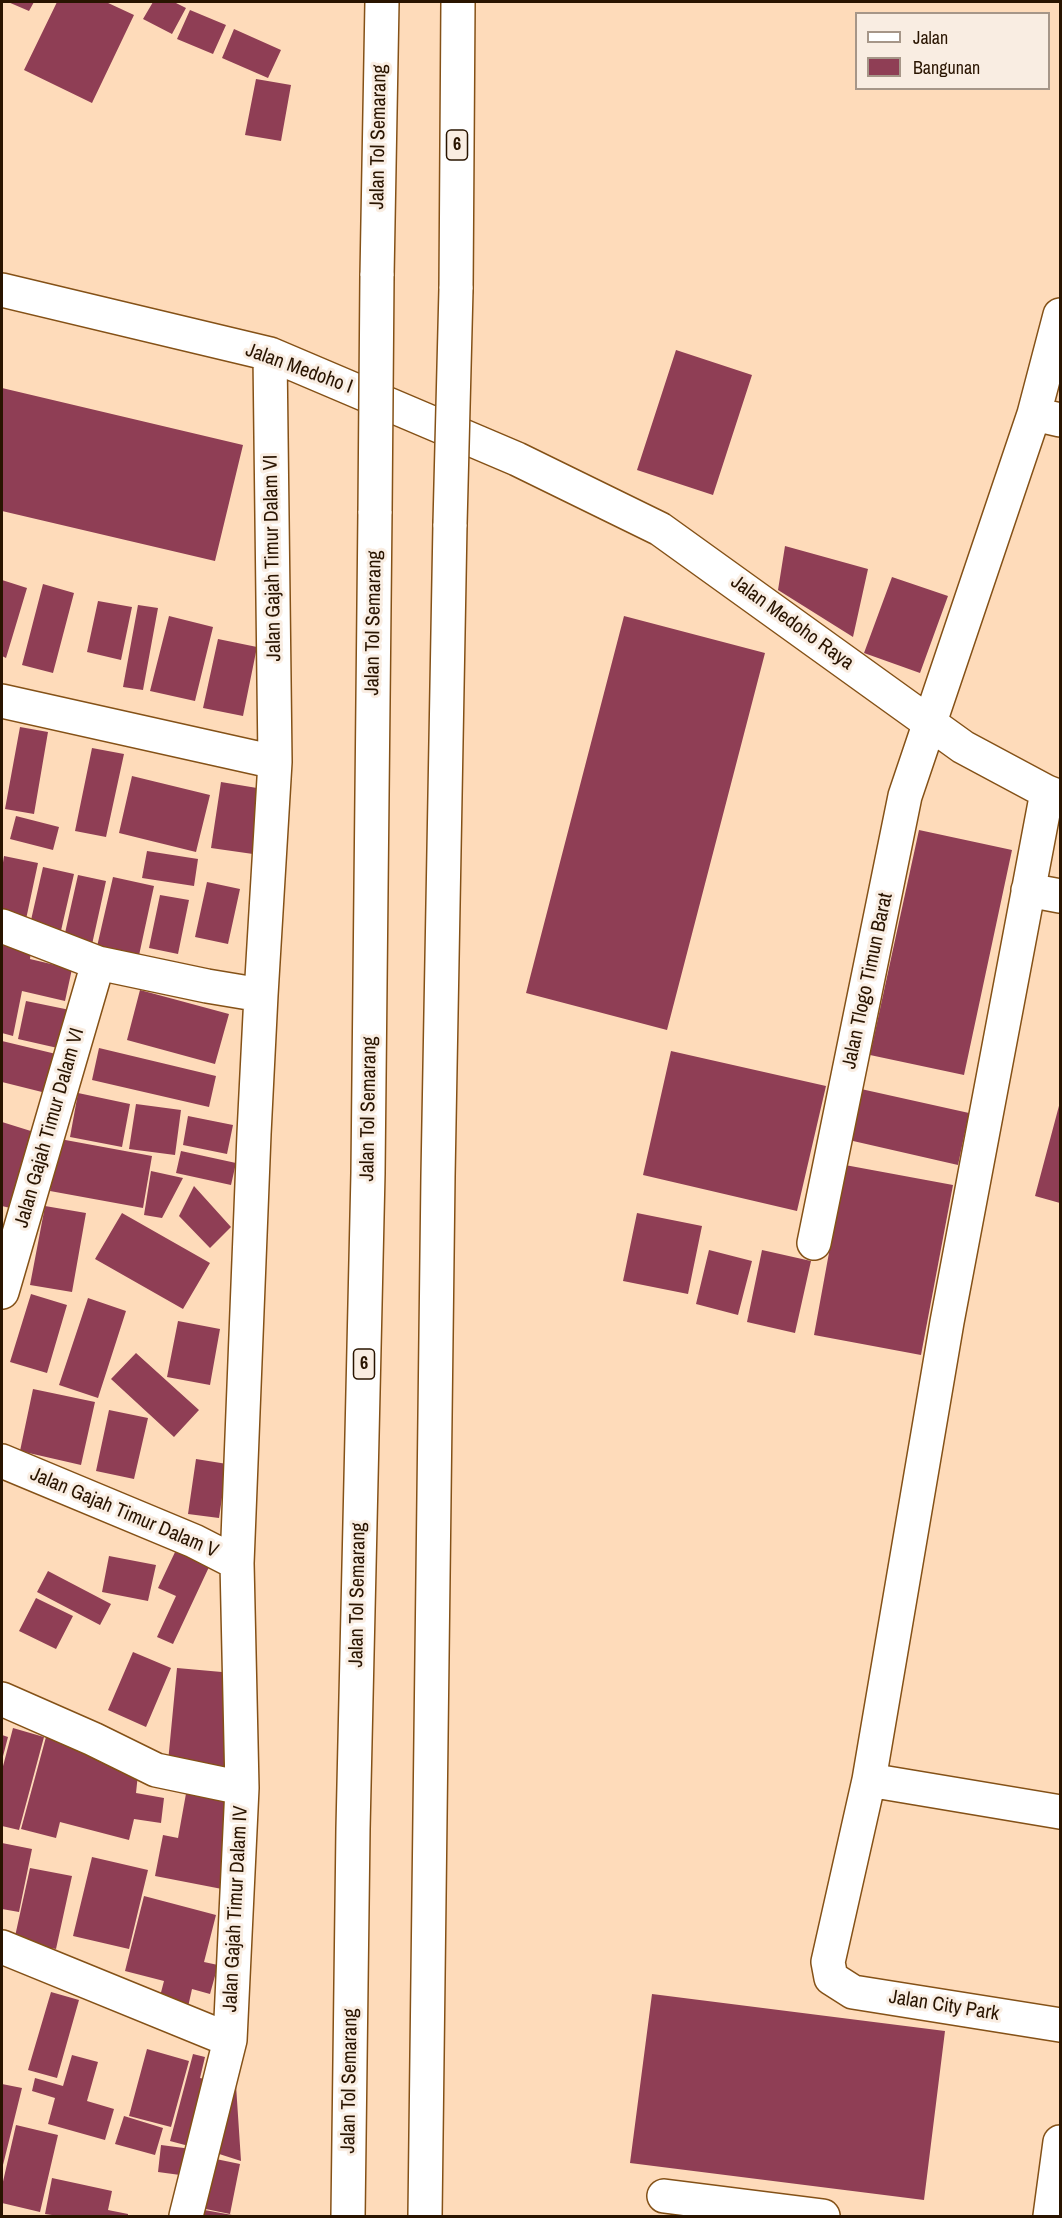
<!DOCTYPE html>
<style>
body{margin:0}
#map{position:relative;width:1062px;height:2218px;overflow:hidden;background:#fedbba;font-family:"Archivo Narrow",sans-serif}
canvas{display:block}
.frame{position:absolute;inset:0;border:3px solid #291400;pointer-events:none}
.legend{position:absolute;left:855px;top:12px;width:195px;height:78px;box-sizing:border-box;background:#f9ede2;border:2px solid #a69688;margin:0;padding:8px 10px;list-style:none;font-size:18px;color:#291400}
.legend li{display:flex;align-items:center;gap:12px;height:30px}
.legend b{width:30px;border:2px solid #a69688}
</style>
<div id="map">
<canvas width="1062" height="2218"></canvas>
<div class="frame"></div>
<ul class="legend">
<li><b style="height:8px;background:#fff"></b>Jalan</li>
<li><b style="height:16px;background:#8f3e55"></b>Bangunan</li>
</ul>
</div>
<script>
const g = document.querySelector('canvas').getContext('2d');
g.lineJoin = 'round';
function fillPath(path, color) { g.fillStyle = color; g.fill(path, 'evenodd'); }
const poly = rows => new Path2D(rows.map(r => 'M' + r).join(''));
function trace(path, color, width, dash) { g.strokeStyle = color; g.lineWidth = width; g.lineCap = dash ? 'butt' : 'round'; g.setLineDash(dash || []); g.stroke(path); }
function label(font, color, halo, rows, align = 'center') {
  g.font = font + ' "Archivo Narrow",sans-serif'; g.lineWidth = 6; g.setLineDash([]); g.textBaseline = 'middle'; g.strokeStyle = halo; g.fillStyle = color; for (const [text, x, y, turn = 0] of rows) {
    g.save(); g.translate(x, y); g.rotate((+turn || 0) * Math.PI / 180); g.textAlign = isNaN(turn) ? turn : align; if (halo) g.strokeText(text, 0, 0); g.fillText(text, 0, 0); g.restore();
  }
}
fillPath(poly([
 [8,2,34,2,29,11],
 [57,2,106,2,134,15,92,103,24,70],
 [153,2,174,2,186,8,172,34,143,19],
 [190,10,226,25,213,54,177,39],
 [234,29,281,50,268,78,222,58],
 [256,79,291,85,281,141,245,135],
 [676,350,752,375,713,495,637,470],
 [2,388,243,445,215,561,2,511],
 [785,546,868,569,853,637,778,590],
 [892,577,948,596,920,673,864,653],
 [2,580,27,588,6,658,2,656],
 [43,584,74,593,53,673,22,665],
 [98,601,132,607,121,660,87,652],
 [138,605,158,608,143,690,123,687],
 [169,616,213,627,195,701,150,691],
 [624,616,765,653,667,1030,526,993],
 [218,639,257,647,243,716,203,708],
 [20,727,48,732,34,814,5,809],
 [92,748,124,754,106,837,75,831],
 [132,776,210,795,196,852,119,833],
 [221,782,263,789,253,854,211,848],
 [16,816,59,827,53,850,10,839],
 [919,830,1012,850,964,1075,870,1055],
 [147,851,198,859,194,886,142,878],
 [4,856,38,863,25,924,2,919,2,869],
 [43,867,74,874,60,935,29,929],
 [78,875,106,881,91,949,63,942],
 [113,877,154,886,138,960,96,951],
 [207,882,240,889,228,944,195,937],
 [160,895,189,900,178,954,149,948],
 [2,945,31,951,30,959,72,969,65,1001,22,991,13,1036,2,1033],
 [140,990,229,1014,215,1064,127,1040],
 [26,1001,70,1010,62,1049,18,1039],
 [2,1041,56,1054,46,1093,2,1082],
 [99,1048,216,1076,209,1107,92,1080],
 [671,1051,826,1086,797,1211,643,1175],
 [852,1087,969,1113,958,1165,840,1138],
 [78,1093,130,1104,122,1147,70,1137],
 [1060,1102,1060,1203,1035,1196],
 [136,1104,181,1110,175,1155,129,1149],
 [188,1116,233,1125,227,1154,183,1145],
 [2,1122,34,1132,10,1208,2,1206],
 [60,1139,152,1156,143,1208,50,1191],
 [181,1151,236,1163,231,1185,176,1173],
 [845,1165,953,1185,921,1355,814,1335],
 [151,1171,183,1178,162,1218,144,1215],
 [194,1186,231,1227,210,1248,179,1216],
 [45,1206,86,1213,72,1292,30,1285],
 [122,1213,210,1263,183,1309,95,1259],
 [637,1213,702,1226,688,1294,623,1281],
 [709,1250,752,1261,738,1315,696,1304],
 [762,1250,811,1261,795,1333,747,1322],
 [31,1294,67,1305,47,1373,10,1362],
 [88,1298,126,1311,98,1398,59,1385],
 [178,1321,220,1329,210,1385,167,1377],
 [136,1353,199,1410,174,1437,111,1379],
 [33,1389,95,1402,81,1465,20,1451],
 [109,1410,148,1418,134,1479,96,1471],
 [196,1459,227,1464,219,1518,188,1514],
 [176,1550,209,1567,173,1644,157,1637,176,1596,158,1588],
 [109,1556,156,1565,148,1601,102,1592],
 [48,1571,111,1604,100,1625,37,1592],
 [36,1598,73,1616,56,1649,19,1631],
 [133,1652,171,1668,146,1727,108,1710],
 [177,1668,233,1673,224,1768,168,1762],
 [13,1728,44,1737,19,1830,2,1826,2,1770],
 [2,1735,8,1737,2,1760],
 [46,1737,77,1744,138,1774,136,1793,164,1798,161,1823,134,1819,129,1840,60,1822,56,1838,21,1829],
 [187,1788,239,1799,222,1889,155,1876,163,1835,178,1838],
 [2,1843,32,1849,19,1912,2,1909],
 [92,1857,148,1870,129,1949,73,1936],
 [30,1868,72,1876,56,1949,14,1941],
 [144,1896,216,1915,204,1962,218,1965,210,1994,192,1989,188,2007,159,2000,164,1981,125,1971],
 [51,1992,79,2000,57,2078,28,2070],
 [652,1994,945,2031,924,2200,630,2163],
 [147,2049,189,2061,171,2127,129,2116],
 [193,2054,205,2057,200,2078,218,2082,200,2149,170,2141],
 [72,2055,98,2062,87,2101,114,2109,105,2140,48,2124,55,2098,32,2091,35,2078,63,2086],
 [235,2070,241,2161,213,2152],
 [2,2084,22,2088,2,2169],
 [124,2116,163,2128,155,2155,115,2144],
 [16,2125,58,2135,40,2212,2,2203,2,2186],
 [161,2145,199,2150,195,2177,158,2172],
 [211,2158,240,2164,230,2214,201,2208],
 [52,2178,112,2191,108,2210,128,2214,128,2216,59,2216,45,2214],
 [199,2209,232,2215,232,2216,198,2216]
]), '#8f3e55');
const minor = poly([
 [2,290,270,354,517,459,660,529,963,747,1047,792,1060,797],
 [1034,414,1060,420],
 [2,701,275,762,270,354],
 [1047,792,947,1322,869,1780,828,1962,831,1978,853,1992,1060,2025],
 [1028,890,1060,896],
 [2,926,98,963],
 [814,1243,905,796,1034,414,1060,315],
 [2,1292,98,963,207,986,261,995,275,762],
 [2,1461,194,1541,237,1563,242,1788,230,2040,186,2216],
 [237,1563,254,1134,261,995],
 [2,1699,93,1739,156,1770,242,1788],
 [869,1780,1060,1812],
 [2,1947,230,2040],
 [664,2196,823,2216],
 [1050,2216,1060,2142]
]);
const highway = poly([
 [377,276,382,2],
 [456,289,458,2],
 [348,2216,353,1829,368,1173,375,511],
 [425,2216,438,1176,450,524]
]);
trace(minor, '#845117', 36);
trace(highway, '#845117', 36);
trace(minor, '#fff', 33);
trace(highway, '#fff', 33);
const highwayBridge = poly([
 [375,511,377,276],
 [450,524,456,289]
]);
trace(highwayBridge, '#845117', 36, []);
trace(highwayBridge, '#fff', 33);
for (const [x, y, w] of [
 [457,145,21],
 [364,1364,21]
]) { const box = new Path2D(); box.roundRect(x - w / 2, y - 15, w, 30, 4.5); g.fillStyle = '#f9ede2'; g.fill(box); trace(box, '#291400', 1.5); }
label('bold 18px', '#291400', null, [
 ["6",457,145],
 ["6",364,1364]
]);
label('20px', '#291400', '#f9ede2', [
 ["Jalan Tol Semarang",379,137,-89],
 ["Jalan Medoho I",299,369,20],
 ["Jalan Gajah Timur Dalam VI",273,558,-91],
 ["Jalan Tol Semarang",374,623,-89],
 ["Jalan Medoho Raya",792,623,36],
 ["Jalan Tlogo Timun Barat",868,981,-78],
 ["Jalan Tol Semarang",369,1109,-89],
 ["Jalan Gajah Timur Dalam VI",50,1128,-74],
 ["Jalan Gajah Timur Dalam V",124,1513,23],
 ["Jalan Tol Semarang",358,1595,-89],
 ["Jalan Gajah Timur Dalam IV",236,1909,-87],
 ["Jalan City Park",944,2006,9],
 ["Jalan Tol Semarang",350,2081,-89]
]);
</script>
